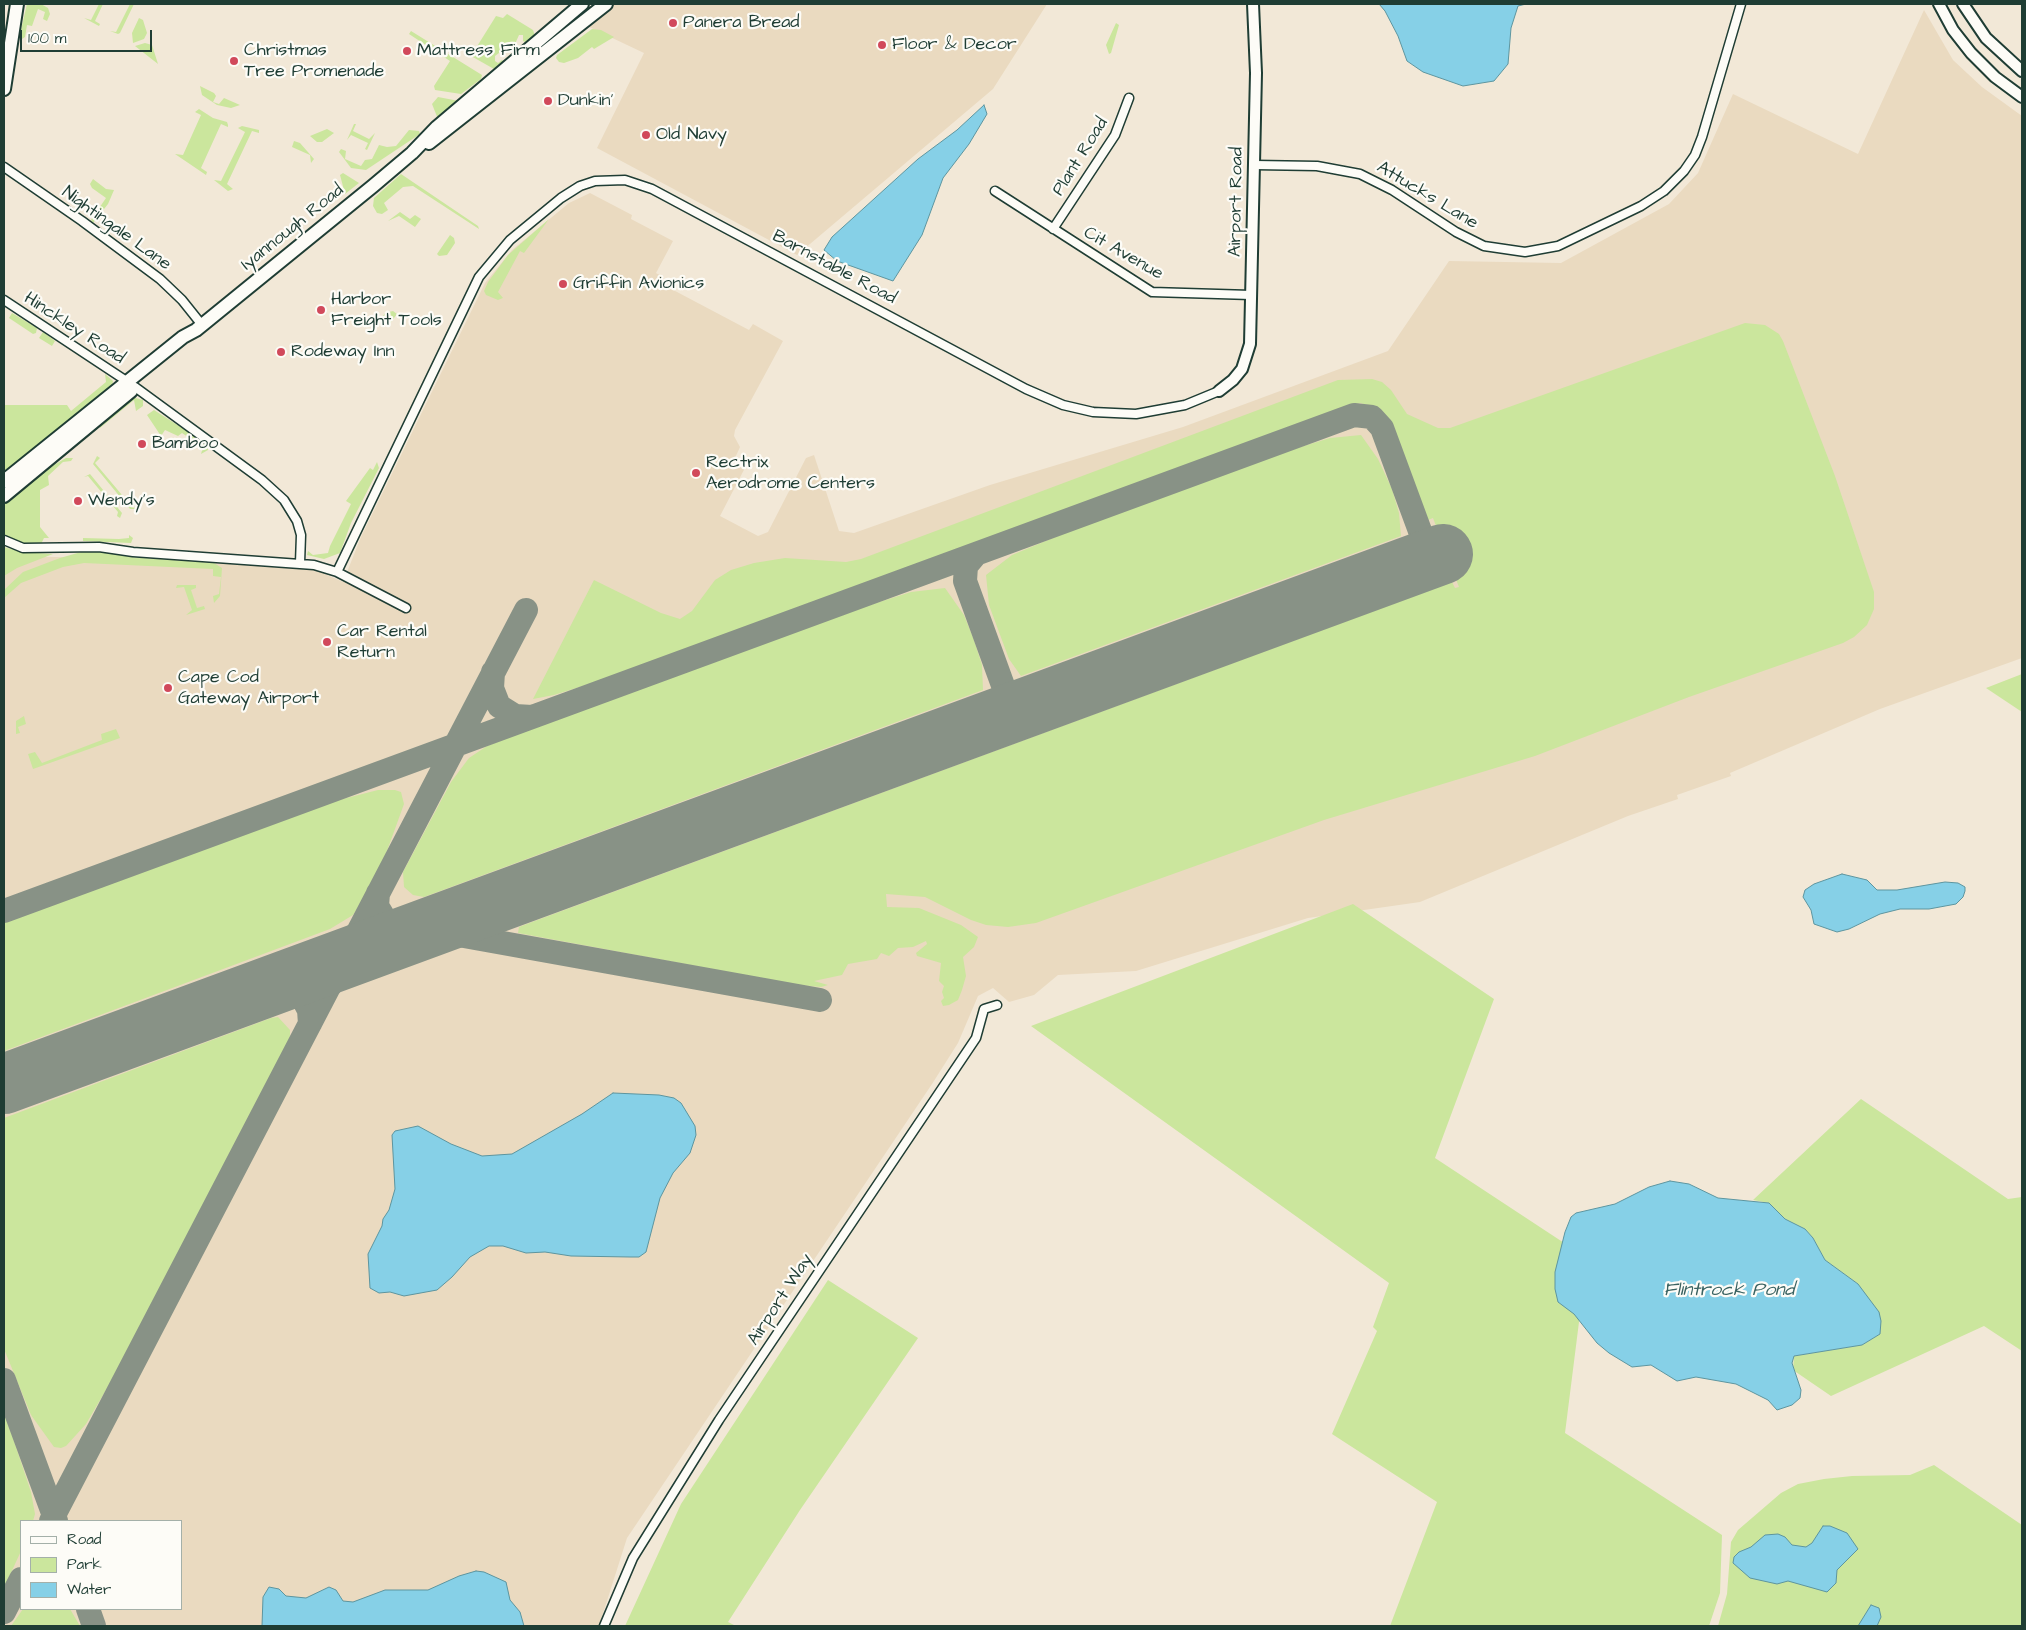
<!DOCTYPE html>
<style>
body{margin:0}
#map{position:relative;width:2026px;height:1630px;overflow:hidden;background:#f2e8d7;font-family:"Architects Daughter",sans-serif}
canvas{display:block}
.frame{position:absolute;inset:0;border:5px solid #1f3d34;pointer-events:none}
.legend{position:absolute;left:20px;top:1520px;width:162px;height:90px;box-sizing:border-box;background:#fdfcf7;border:1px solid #a4b0a9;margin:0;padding:6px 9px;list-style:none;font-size:15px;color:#1f3d34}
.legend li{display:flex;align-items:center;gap:10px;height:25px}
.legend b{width:25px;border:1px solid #a4b0a9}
.scale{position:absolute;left:20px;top:30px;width:132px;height:22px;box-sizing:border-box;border:2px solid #1f3d34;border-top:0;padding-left:6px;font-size:15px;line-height:18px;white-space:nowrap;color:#1f3d34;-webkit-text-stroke:4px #fdfcf7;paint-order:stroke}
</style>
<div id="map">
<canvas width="2026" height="1630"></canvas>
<div class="frame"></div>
<ul class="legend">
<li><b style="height:6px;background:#fdfcf7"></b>Road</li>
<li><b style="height:14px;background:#cbe69d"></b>Park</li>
<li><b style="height:14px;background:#86d0e7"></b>Water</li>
</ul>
<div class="scale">100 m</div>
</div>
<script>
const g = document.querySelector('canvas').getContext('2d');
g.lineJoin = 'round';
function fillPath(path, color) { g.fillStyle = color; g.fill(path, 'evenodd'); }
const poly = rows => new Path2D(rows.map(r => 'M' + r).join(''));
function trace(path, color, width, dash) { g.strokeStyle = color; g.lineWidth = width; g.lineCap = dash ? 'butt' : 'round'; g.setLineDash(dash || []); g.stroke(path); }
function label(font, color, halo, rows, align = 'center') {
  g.font = font + ' "Architects Daughter",sans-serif'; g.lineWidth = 4.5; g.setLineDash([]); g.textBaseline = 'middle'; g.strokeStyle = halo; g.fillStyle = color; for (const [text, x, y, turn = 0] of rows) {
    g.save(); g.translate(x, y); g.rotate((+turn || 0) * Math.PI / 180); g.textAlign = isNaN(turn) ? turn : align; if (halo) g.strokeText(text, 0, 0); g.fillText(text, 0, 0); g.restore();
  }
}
fillPath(poly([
 [614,4,1047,4,993,89,797,255,597,148,644,53,587,26],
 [1924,10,1953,60,1982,87,2022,116,2022,658,1880,709,1730,773,1731,776,1677,795,1678,799,1628,816,1420,902,1308,918,1136,971,1058,975,1034,995,1009,1002,993,988,978,996,958,1043,932,1084,627,1538,599,1626,4,1626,5,556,156,559,316,570,343,582,361,537,485,283,512,250,569,203,590,193,632,215,631,219,673,241,656,273,663,277,660,283,749,330,753,324,783,341,735,430,734,436,740,447,735,458,747,464,720,516,758,536,768,532,806,458,814,455,839,531,854,533,990,485,1183,427,1388,351,1449,261,1561,263,1669,204,1698,173,1733,94,1858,154],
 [21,1521,181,1521,181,1609,21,1609]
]), '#eadac0');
fillPath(poly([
 [27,4,41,4,48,8,50,14,47,21,43,19,45,12,38,9,32,26,27,25,25,37,22,39,20,34],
 [99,4,103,4,95,21,100,24,99,26,84,18,91,20],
 [130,4,134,4,120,33,118,34,110,31,116,32],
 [507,14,533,30,535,36,527,43,523,41,523,35,519,35,515,44,504,54,499,53,495,56,495,61,498,63,502,60,503,61,494,69,471,56,496,16,503,18],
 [139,18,143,20,147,33,144,39,133,43,132,33],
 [1116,23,1119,25,1111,53,1109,54,1106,45],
 [592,29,601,30,614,37,594,49,592,47,578,58,564,63,559,62,556,58,557,55],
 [411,31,482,75,481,79,461,94,435,90,434,86,450,61,409,34],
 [145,43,152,45,158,64,135,46],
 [200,86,214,93,216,96,213,102,219,104,224,98,240,105,231,108,217,105,202,95],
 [438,97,459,101,438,119,432,104],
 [199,109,213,118,227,122,228,125,228,127,221,124,201,168,207,172,206,175,175,154,183,155,201,115,195,112],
 [354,124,356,124,353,131,369,139,375,133,367,150,365,149,368,143,351,135,347,140],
 [242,126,259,130,259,133,252,131,227,184,233,189,228,191,214,180,221,181,245,132,238,128],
 [327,129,334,133,322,142,317,142,310,136],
 [409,130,419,131,420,134,366,170,351,168,339,152,341,149,346,151,345,159,361,166,365,160,372,159,379,145,387,147,396,146],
 [294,141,300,143,314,159,311,163,310,155,292,147],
 [343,173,359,183,345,194,340,175],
 [401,174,478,226,479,229,413,186,403,187,384,203,388,210,382,214,377,213,373,206,374,198],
 [93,179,106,189,114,190,108,204,93,223,91,220,106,198,92,188,90,184],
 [400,212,410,219,415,215,421,219,415,227,399,216,388,221],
 [549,219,524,253,520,251,498,292,503,298,498,300,486,295,484,291,488,282,508,255],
 [450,235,454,238,455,243,447,255,439,256,437,254],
 [393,311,397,314,388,326,380,321,385,313],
 [12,313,37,328,36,333,33,334,9,318],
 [1745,323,1765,325,1779,334,1783,341,1835,476,1874,592,1874,609,1867,625,1854,637,1843,643,1689,697,1535,756,1324,820,1036,923,1008,927,986,925,971,920,925,897,886,894,887,907,919,908,961,925,978,937,974,947,963,957,966,976,962,990,958,1000,949,1005,943,1006,941,1001,944,998,942,992,944,986,939,981,941,963,917,956,916,953,927,944,926,941,913,947,898,948,889,956,881,953,877,959,848,964,842,975,814,981,828,985,821,987,798,985,518,933,519,927,532,922,1452,582,1455,588,1459,587,1453,572,1450,572,1436,536,1439,534,1433,518,1428,520,1392,423,1379,408,1360,403,618,675,554,695,533,699,594,580,661,613,680,619,692,611,715,580,731,570,754,563,785,558,846,562,861,559,1338,380,1372,379,1382,382,1391,390,1407,414,1438,428,1450,428],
 [43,332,55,341,52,346,39,338],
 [105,374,113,381,112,386,4,473,4,405,67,405,71,411,106,382],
 [132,397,143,400,143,406,136,411,134,400,100,428,100,424],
 [154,410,207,444,208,450,201,454,203,447,182,433,178,436,165,430,161,436,147,415],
 [1361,435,1378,459,1392,489,1399,513,1401,536,1021,676,1009,659,989,605,986,575,1012,555,1077,528,1277,454,1330,438],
 [97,456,100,458,95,463,133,508,140,506,137,509,130,509,93,464],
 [66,458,73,458,71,461,63,462,48,476,49,485,40,490,40,527,49,538,44,538,41,544,19,544,8,539,4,535,4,504,45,470],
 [377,462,379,468,351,523,340,553,324,559,307,555,308,551,313,555,328,553,330,546,351,504,346,501,370,468,373,470],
 [90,474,122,513,120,518,117,516,118,512,88,476,84,477],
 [129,535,133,538,131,543,83,541,83,538,119,539,129,538],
 [4,547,22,552,53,554,17,568,4,576],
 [88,550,111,551,130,557,214,563,222,568,220,596,214,603,213,596,219,594,221,577,213,576,213,569,84,563,63,567,21,583,4,598,4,590,23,572,60,558],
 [177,585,196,585,196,588,191,590,197,608,204,606,205,609,186,615,192,610,184,587,176,588],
 [945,588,964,615,974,640,982,665,983,690,424,897,413,895,404,887,403,872,451,782,469,758,487,746,541,724,835,616,911,592],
 [2022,674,2022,712,1986,688],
 [24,716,26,724,18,727,20,733,16,734,16,721],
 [116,729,120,738,33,769,28,754,35,752,42,763,102,740,101,734],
 [378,790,395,790,401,792,404,804,383,862,367,894,353,915,330,929,4,1051,4,922,331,802],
 [1353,904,1494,999,1435,1158,1590,1260,1579,1322,1565,1433,1722,1535,1720,1593,1709,1626,1390,1626,1437,1502,1332,1434,1377,1331,1373,1327,1389,1283,1031,1026],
 [278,1017,290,1030,290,1036,285,1049,123,1361,86,1424,66,1446,61,1448,54,1447,31,1415,4,1349,4,1118,271,1018],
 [1861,1099,2008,1199,2022,1197,2022,1351,1984,1326,1831,1396,1793,1370,1794,1356,1862,1345,1880,1334,1858,1284,1825,1260,1813,1238,1805,1229,1785,1219,1769,1203,1753,1200],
 [828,1280,918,1338,800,1510,728,1622,736,1626,625,1626,681,1504],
 [4,1411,31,1492,35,1514,33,1521,21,1521,21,1551,4,1588],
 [1934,1465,2022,1525,2022,1626,1718,1626,1727,1594,1731,1542,1738,1530,1781,1493,1798,1484,1824,1479,1852,1476,1910,1475],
 [23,1609,70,1609,80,1626,11,1626]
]), '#cbe69d');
const water = poly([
 [1379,4,1526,4,1518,6,1511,28,1508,64,1494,81,1463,86,1423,72,1407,61,1398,36,1385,11,1379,4],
 [984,105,987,114,969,144,943,178,922,235,893,281,837,261,824,250,832,237,918,159,957,130,984,105],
 [1842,874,1867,880,1877,890,1897,890,1945,882,1958,883,1965,887,1965,891,1963,897,1956,904,1929,909,1900,909,1880,914,1849,929,1837,932,1814,924,1811,910,1803,897,1805,890,1814,884,1842,874],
 [613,1093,659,1095,674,1098,681,1103,695,1126,696,1135,690,1153,673,1173,660,1198,646,1252,639,1257,630,1257,571,1256,545,1252,526,1253,503,1246,489,1246,470,1257,452,1277,437,1290,404,1296,390,1292,379,1293,370,1288,368,1254,382,1226,383,1219,389,1210,395,1189,392,1135,395,1131,418,1126,451,1144,482,1156,512,1154,582,1114,613,1093],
 [1670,1181,1689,1184,1718,1198,1769,1203,1785,1219,1805,1229,1813,1238,1825,1260,1858,1284,1879,1312,1881,1321,1880,1334,1862,1345,1794,1356,1792,1363,1801,1390,1800,1398,1792,1405,1777,1410,1768,1400,1736,1384,1696,1377,1677,1381,1651,1365,1632,1367,1609,1353,1597,1343,1574,1314,1558,1302,1555,1289,1555,1272,1565,1232,1571,1217,1576,1213,1615,1204,1649,1187,1670,1181],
 [1823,1526,1830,1526,1847,1533,1858,1549,1837,1570,1836,1583,1827,1592,1788,1581,1777,1584,1750,1578,1733,1563,1734,1557,1739,1552,1751,1547,1765,1535,1778,1534,1785,1537,1792,1545,1806,1547,1812,1543,1823,1526],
 [476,1571,484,1572,506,1582,510,1600,520,1612,524,1626,262,1626,263,1597,269,1587,279,1589,286,1596,306,1598,329,1587,336,1590,343,1601,353,1602,385,1590,428,1590,459,1576,476,1571],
 [1871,1605,1879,1608,1881,1617,1877,1626,1858,1626,1871,1605]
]);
fillPath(water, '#86d0e7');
trace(water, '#5d959f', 1);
trace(poly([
 [976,554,966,566,965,581,1005,691,1016,700,1037,704],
 [493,672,492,688,499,706,515,716,532,717],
 [989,721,1002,710,1006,699,1005,691],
 [378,893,377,906,386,921,402,930,419,931],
 [4,911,1354,415,1372,417,1382,428,1430,558],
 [425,929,820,1000],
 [318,968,343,950,358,932,526,610],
 [273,985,291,989,301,995,309,1010,310,1024],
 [4,1380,56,1521],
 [51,1521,329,987,346,966,366,951],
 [88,1609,94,1626],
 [4,1612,21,1579]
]), '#889286', 24);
trace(poly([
 [4,1084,1443,554]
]), '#889286', 60);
const minor = poly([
 [1255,165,1317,166,1360,174,1392,190,1456,232,1484,246,1525,252,1558,246,1641,206,1664,191,1684,171,1695,155,1702,137,1741,4],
 [4,167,82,221,160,279,182,300,202,325],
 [995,191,1152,292,1251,295],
 [1053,229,1115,135,1129,98],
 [4,300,128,382],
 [135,387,262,480,284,500,297,521,301,535,300,563],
 [4,540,23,548,99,547,133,552,314,565,337,572,406,608],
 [337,572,479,277,510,240,561,198,580,186,595,181,625,180,652,189,1026,389,1063,405,1093,412,1136,414,1185,405,1219,391],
 [604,1626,633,1558,719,1420,976,1038,984,1009,997,1005]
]);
const tertiary = poly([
 [1939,4,1953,30,1971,53,1995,77,2022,97],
 [1963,4,1986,38,2022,71],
 [1219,391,1233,380,1242,369,1250,344,1256,73,1253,4]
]);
const primary = poly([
 [4,89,17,4],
 [429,143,606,4],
 [4,481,183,337,196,330,373,186,412,153,437,127,582,4],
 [4,496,131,391]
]);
trace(minor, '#1f3d34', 11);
trace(tertiary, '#1f3d34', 14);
trace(primary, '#1f3d34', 16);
trace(minor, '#fdfcf7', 8);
trace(tertiary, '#fdfcf7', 10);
trace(primary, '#fdfcf7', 12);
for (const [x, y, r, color] of [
 [673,23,5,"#d1495b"],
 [882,45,5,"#d1495b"],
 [407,51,5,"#d1495b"],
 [234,61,5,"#d1495b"],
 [548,101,5,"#d1495b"],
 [646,135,5,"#d1495b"],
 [563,284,5,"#d1495b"],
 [321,310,5,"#d1495b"],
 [281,352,5,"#d1495b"],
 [142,444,5,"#d1495b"],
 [696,473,5,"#d1495b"],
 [78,501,5,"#d1495b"],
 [327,642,5,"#d1495b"],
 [168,688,5,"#d1495b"]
]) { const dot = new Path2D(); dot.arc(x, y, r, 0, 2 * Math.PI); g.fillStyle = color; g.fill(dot); trace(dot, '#fdfcf7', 2); }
label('18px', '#1f3d34', '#fdfcf7', [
 ["Panera Bread",683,23],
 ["Floor & Decor",892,45],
 ["Christmas",244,51],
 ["Tree Promenade",244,72],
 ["Mattress Firm",417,51],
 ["Dunkin'",558,101],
 ["Old Navy",656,135],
 ["Griffin Avionics",573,284],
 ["Harbor",331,300],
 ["Freight Tools",331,321],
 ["Rodeway Inn",291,352],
 ["Bamboo",152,444],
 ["Rectrix",706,463],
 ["Aerodrome Centers",706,484],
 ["Wendy's",88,501],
 ["Car Rental",337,632],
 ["Return",337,653],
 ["Cape Cod",178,678],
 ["Gateway Airport",178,699]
], 'left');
label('18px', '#1f3d34', '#fdfcf7', [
 ["Plant Road",1081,157,-58],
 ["Attucks Lane",1427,196,31],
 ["Airport Road",1237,202,-89],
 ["Iyannough Road",293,228,-39],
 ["Nightingale Lane",116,229,36],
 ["Cit Avenue",1123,254,30],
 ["Barnstable Road",834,268,28],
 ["Hinckley Road",74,329,33],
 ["Airport Way",781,1300,-57]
]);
label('italic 19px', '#396261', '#fdfcf7', [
 ["Flintrock Pond",1729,1291]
]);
</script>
